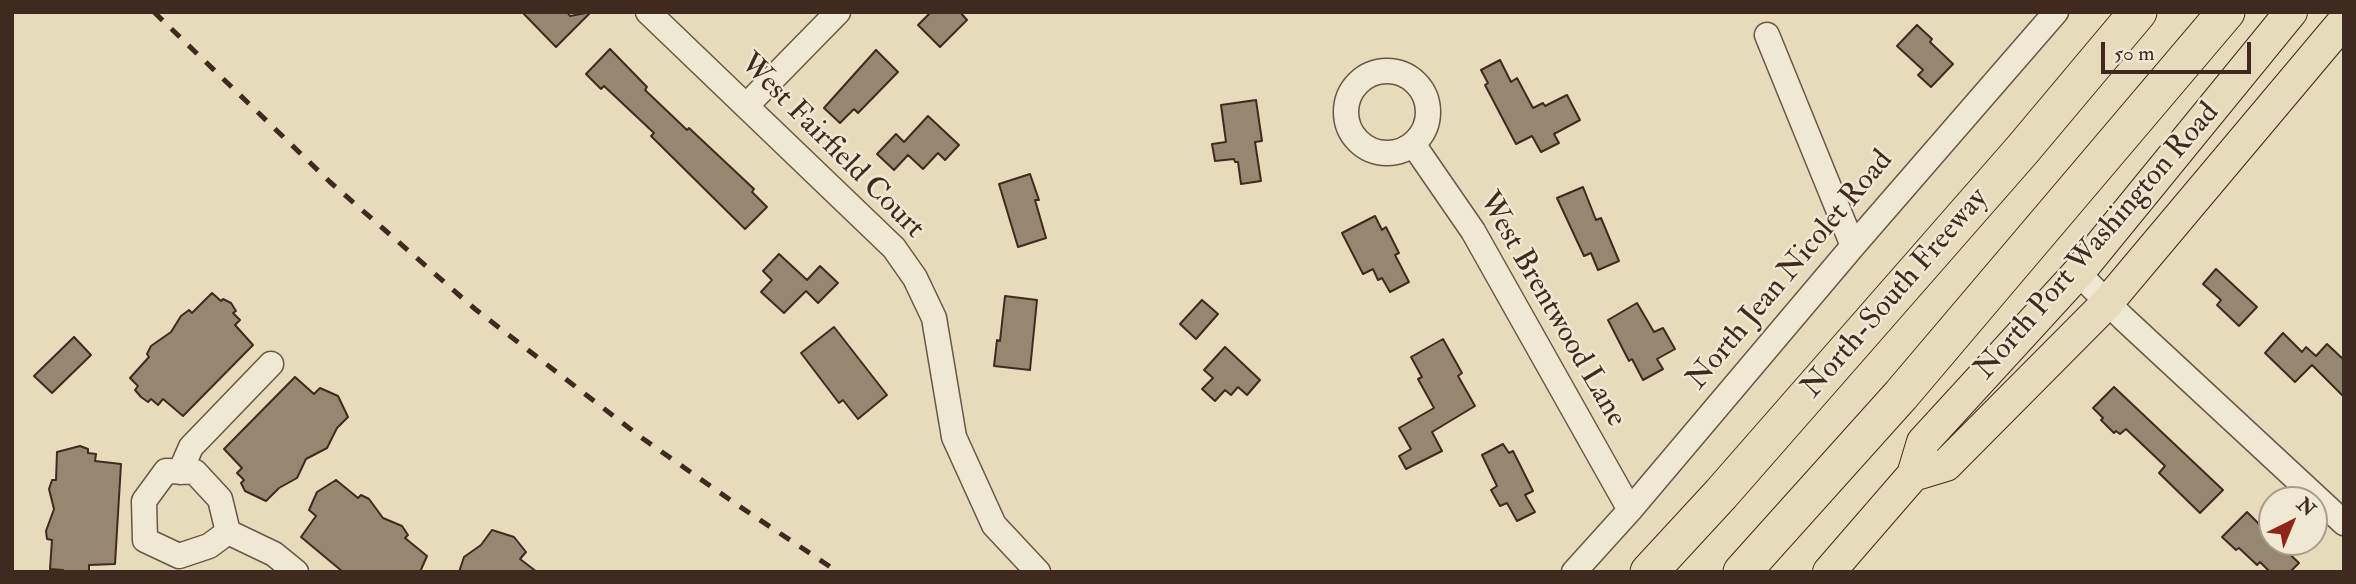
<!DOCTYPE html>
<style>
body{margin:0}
#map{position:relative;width:2356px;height:584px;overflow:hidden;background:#e6dcbc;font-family:"IM FELL Double Pica",serif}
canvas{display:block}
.frame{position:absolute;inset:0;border:14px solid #402a1f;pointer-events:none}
.north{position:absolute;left:2258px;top:486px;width:70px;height:70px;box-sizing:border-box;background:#efe8d3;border:2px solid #a99c8b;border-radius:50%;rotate:43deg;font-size:19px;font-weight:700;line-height:28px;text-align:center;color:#402a1f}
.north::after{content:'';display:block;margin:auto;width:24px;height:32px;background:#8f2418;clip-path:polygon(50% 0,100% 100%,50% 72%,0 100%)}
.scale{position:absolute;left:2101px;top:42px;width:150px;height:32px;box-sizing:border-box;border:4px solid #402a1f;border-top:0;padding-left:9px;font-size:21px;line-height:24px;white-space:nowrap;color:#402a1f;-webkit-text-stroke:5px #efe8d3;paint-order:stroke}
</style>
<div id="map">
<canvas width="2356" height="584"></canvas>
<div class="frame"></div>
<div class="north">N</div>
<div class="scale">50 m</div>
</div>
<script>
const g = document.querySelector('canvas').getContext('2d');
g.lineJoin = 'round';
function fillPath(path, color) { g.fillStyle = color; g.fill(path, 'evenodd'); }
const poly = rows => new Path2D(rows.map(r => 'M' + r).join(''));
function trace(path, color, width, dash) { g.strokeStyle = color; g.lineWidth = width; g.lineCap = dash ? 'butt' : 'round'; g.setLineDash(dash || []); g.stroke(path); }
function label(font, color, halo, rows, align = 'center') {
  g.font = font + ' "IM FELL Double Pica",serif'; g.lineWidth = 5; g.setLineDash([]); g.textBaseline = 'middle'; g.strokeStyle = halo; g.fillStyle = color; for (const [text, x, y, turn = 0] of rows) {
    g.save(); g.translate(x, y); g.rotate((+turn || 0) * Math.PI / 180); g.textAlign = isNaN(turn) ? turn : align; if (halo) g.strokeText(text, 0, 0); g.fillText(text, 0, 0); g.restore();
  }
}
const building = poly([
 [522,12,567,12,570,16,591,12,556,47,522,12],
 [931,12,960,12,967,20,940,47,918,25,931,12],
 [1917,25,1932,39,1930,42,1953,64,1931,87,1918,75,1923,70,1897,46,1917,25],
 [610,49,647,87,645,90,687,130,689,128,754,189,752,192,767,207,745,229,651,136,654,133,604,86,601,89,586,74,610,49],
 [876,50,898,72,858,113,854,109,840,123,824,108,876,50],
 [1500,60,1511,82,1517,78,1533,108,1543,103,1545,106,1567,95,1580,120,1554,134,1559,143,1541,152,1532,136,1516,144,1485,85,1488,83,1481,70,1500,60],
 [1256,100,1262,141,1255,142,1261,181,1241,184,1238,162,1235,162,1234,159,1215,161,1212,144,1226,142,1221,105,1256,100],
 [928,116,959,145,945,160,938,153,923,169,908,155,894,170,877,154,896,134,904,142,928,116],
 [1030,174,1039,200,1035,200,1046,238,1018,247,999,184,1030,174],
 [1583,187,1596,220,1601,218,1619,261,1598,270,1591,253,1584,256,1557,198,1583,187],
 [1375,216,1382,230,1386,227,1399,253,1395,255,1409,282,1390,292,1382,278,1378,280,1373,269,1363,274,1342,233,1375,216],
 [779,254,807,280,820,266,838,283,818,303,806,291,784,313,761,292,772,280,763,271,779,254],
 [2216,269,2257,307,2239,326,2217,305,2221,300,2203,284,2216,269],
 [212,293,221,301,223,299,231,303,236,311,233,313,240,320,235,325,253,345,183,416,163,399,158,405,151,399,148,402,141,397,135,390,138,386,130,378,149,357,147,354,151,346,171,332,181,316,189,310,192,313,212,293],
 [1005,296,1037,300,1030,370,994,366,997,340,1000,341,1005,296],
 [1202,300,1218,314,1196,339,1180,324,1202,300],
 [1637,303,1654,332,1663,328,1675,349,1657,359,1663,369,1643,380,1632,359,1629,361,1608,320,1637,303],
 [834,327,887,395,858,419,843,400,839,403,801,353,834,327],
 [2283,333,2302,352,2306,347,2316,356,2327,344,2344,360,2344,397,2312,365,2295,382,2265,353,2283,333],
 [74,337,91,355,52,393,34,376,74,337],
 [1443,339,1462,373,1458,376,1475,406,1432,432,1442,451,1406,469,1399,456,1411,449,1399,428,1434,408,1418,379,1422,377,1411,357,1443,339],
 [1225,347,1260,380,1247,395,1238,387,1231,395,1225,390,1215,401,1202,389,1213,378,1204,370,1225,347],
 [295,377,314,394,320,388,338,396,348,417,337,428,327,448,306,459,297,478,279,488,266,501,245,491,241,483,244,480,237,473,242,468,224,449,295,377],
 [2114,387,2223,490,2200,513,2159,473,2165,466,2126,429,2120,434,2116,431,2114,433,2101,420,2103,418,2093,408,2114,387],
 [1503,444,1509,453,1513,451,1533,491,1525,495,1535,512,1517,521,1507,503,1500,506,1491,490,1497,486,1482,455,1503,444],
 [80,446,88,449,88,453,96,454,95,461,121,464,115,564,89,565,89,572,63,572,63,570,50,569,52,540,47,539,46,531,54,509,49,489,52,480,56,480,57,452,80,446],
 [336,480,358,498,361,495,369,499,383,518,402,526,408,535,405,538,427,556,420,572,343,572,301,537,316,516,309,510,317,492,336,480],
 [2247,512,2272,537,2272,542,2277,542,2299,563,2290,572,2270,572,2260,562,2257,565,2239,548,2236,550,2222,537,2247,512],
 [492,530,514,537,526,552,520,559,537,572,459,572,464,557,481,545,492,530]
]);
fillPath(building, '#968771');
trace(building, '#402a1f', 2);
const minor = poly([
 [648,12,894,248,915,278,934,318,954,437,994,525,1038,572],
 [1767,35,1853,246],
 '1346 112a41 41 0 1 1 82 0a41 41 0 1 1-82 0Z',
 [746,106,838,12],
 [1413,144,1473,231,1630,510],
 [2078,273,2123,318,2344,523],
 [166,471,195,472,220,499,228,532,209,546,179,556,145,540,144,501,166,471],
 [180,472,191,447,271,364],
 [228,532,274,554,296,572],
 [1574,572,1630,510,1853,246,2056,12]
]);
const major = poly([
 [1913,475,1946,465,2107,303,2344,21],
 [1829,572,1913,475,1923,442,2078,273,2291,12]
]);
const highway = poly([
 [1649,572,1721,494,2023,149,2138,12],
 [1742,572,1901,395,2226,12]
]);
trace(minor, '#6a5646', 27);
trace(major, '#402a1f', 34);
trace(highway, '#402a1f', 39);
trace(minor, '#efe8d3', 24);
trace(major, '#e6dcbc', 32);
trace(highway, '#e6dcbc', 37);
trace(poly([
 [154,12,330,182,475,309,642,438,736,504,838,572]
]), '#402a1f', 5, [12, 12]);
label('30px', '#402a1f', '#efe8d3', [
 ["West Fairfield Court",831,147,45],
 ["North Port Washington Road",2098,242,-49],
 ["North Jean Nicolet Road",1791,271,-50],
 ["North-South Freeway",1896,294,-49],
 ["West Brentwood Lane",1551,310,60]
]);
</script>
